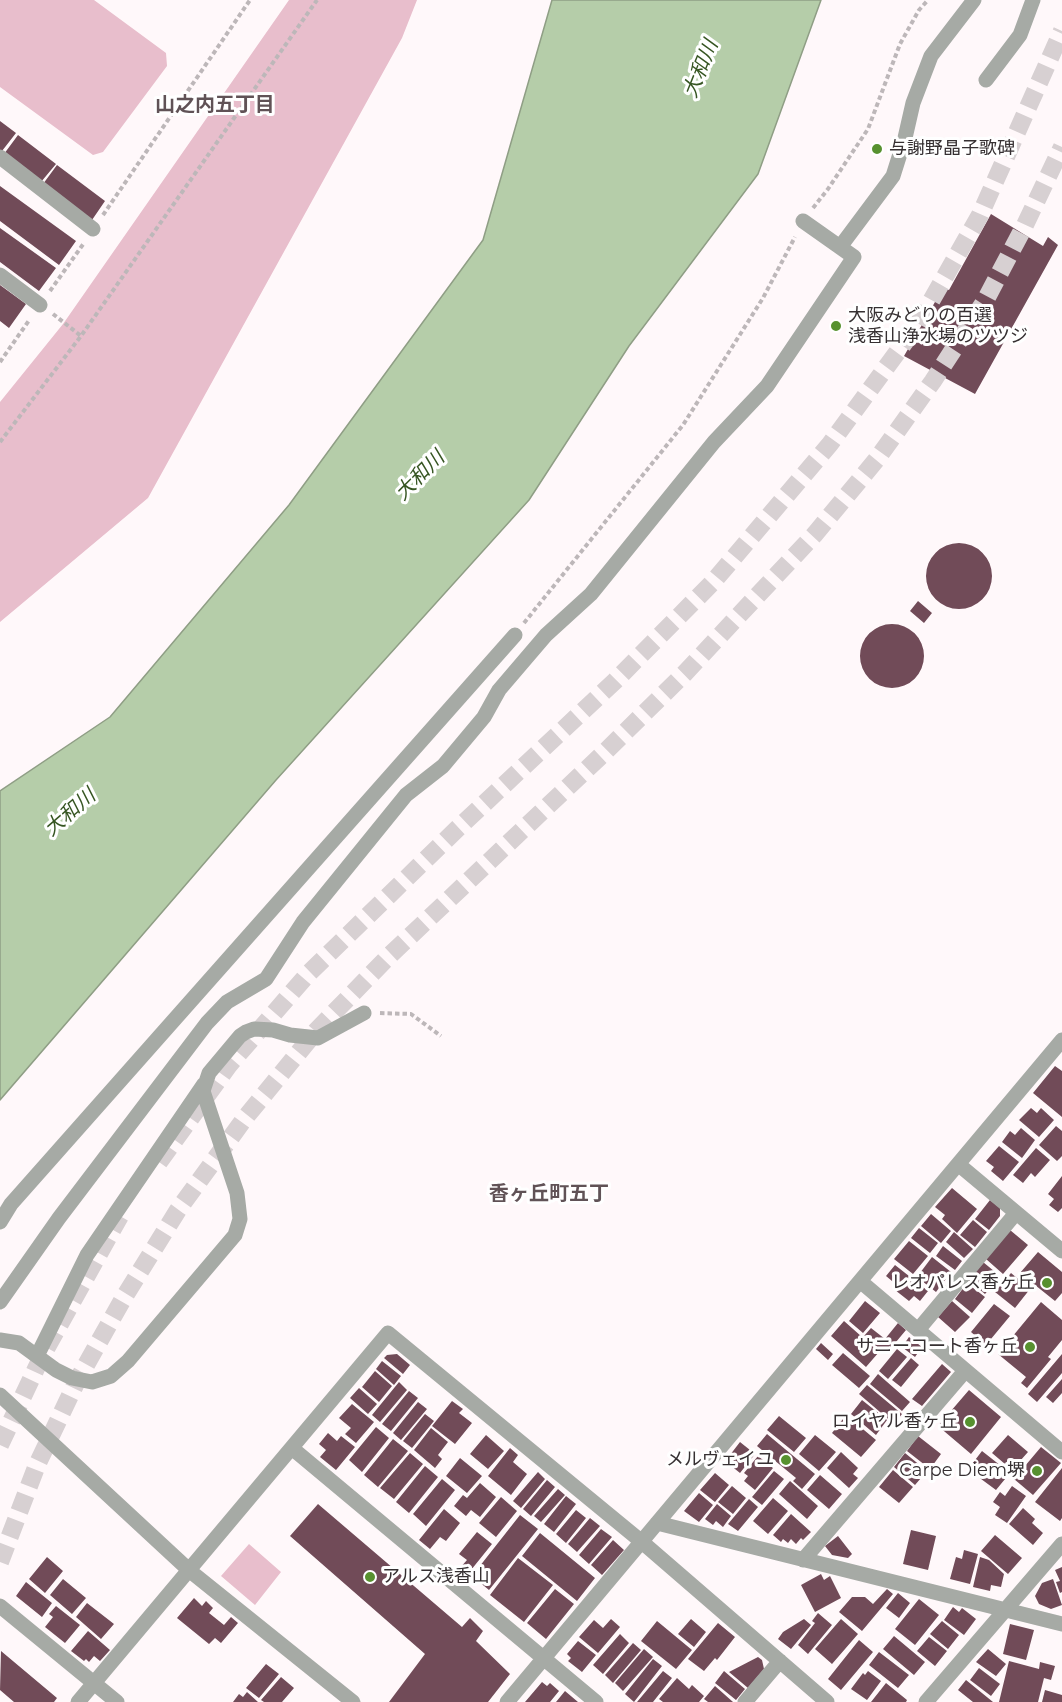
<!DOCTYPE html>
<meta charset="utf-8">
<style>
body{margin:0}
canvas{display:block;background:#fff8fa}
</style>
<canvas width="1062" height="1702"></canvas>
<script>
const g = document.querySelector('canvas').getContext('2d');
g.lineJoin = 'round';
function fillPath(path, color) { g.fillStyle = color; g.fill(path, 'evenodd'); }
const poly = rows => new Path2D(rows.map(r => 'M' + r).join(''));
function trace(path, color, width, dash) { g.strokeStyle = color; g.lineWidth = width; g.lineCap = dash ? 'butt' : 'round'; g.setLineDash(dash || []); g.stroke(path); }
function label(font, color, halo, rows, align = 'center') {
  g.font = font + ' Montserrat,"Noto Sans JP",sans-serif'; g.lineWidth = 6; g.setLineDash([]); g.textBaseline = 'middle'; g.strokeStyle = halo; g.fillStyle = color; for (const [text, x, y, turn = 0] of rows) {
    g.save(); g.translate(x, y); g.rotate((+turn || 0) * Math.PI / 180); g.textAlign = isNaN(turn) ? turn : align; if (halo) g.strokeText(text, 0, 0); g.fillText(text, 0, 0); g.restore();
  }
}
fillPath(poly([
 [0,0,94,0,166,53,167,66,103,152,93,155,0,87],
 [289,0,417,0,402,38,148,498,0,622,0,402,63,324],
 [249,1544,281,1572,255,1605,221,1576]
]), '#e8becc');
const water = poly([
 [552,0,821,0,758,174,629,346,529,500,276,780,0,1100,0,791,110,717,289,505,483,240,552,0]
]);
fillPath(water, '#b5cda9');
trace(water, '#8f9e85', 1.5);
fillPath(poly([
 [0,121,16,133,2,151,0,150],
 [18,135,56,164,41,182,4,154],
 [57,165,105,201,92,220,43,184],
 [0,186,76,241,59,265,0,221],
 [991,214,1043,246,1048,237,1058,245,975,394,904,356,943,288,949,290],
 [0,228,56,268,39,291,0,262],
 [0,285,26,304,9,328,0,321],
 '926 576a33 33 0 1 1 66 0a33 33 0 1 1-66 0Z',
 [918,601,932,613,924,623,910,611],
 '860 656a32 32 0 1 1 64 0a32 32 0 1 1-64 0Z',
 [1055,1066,1062,1071,1062,1117,1033,1093],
 [1031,1108,1037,1113,1041,1108,1054,1120,1039,1137,1019,1120],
 [1056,1126,1062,1131,1062,1156,1057,1161,1039,1145],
 [1021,1128,1035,1140,1022,1158,1002,1142,1010,1131,1015,1135],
 [999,1146,1019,1162,1003,1181,991,1171,994,1167,986,1161],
 [1036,1148,1050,1160,1035,1177,1031,1173,1023,1183,1013,1175],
 [1062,1176,1062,1208,1058,1212,1049,1205,1054,1199,1048,1194],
 [952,1188,977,1209,957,1233,942,1219,945,1215,935,1207],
 [990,1200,1000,1208,1000,1216,989,1230,975,1219],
 [931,1214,951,1231,941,1243,921,1226],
 [973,1220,987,1232,975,1247,960,1235],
 [919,1228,938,1243,930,1253,911,1238],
 [1010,1230,1028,1245,1003,1274,986,1259],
 [954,1232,973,1249,964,1258,946,1242],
 [909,1241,928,1256,913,1274,894,1259],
 [943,1246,962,1261,955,1270,936,1256],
 [1038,1252,1062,1272,1062,1293,1055,1301,1020,1273],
 [932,1257,951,1272,936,1292,917,1277],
 [983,1262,1000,1276,985,1294,968,1280],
 [895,1265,928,1291,920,1301,914,1296,909,1301,895,1290,898,1286,886,1276],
 [1011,1273,1030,1289,1015,1308,995,1292],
 [967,1283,985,1297,972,1313,955,1299],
 [865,1301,880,1313,863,1333,849,1321],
 [952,1301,970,1317,955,1332,938,1317],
 [1041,1302,1062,1320,1062,1340,1048,1357,1051,1359,1027,1388,1021,1383,1026,1377,998,1354],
 [994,1304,1010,1316,986,1345,971,1332],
 [844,1321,879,1352,866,1367,831,1336],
 [898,1323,906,1330,886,1354,864,1336,871,1328,885,1339],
 [909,1337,922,1347,915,1357,902,1347],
 [821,1343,833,1354,828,1360,816,1349],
 [897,1349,907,1357,888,1379,879,1371],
 [843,1353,870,1376,859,1388,832,1365],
 [397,1354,410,1365,403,1374,384,1358,387,1355],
 [1062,1354,1062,1373,1037,1402,1028,1394],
 [911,1358,919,1365,901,1387,892,1380],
 [382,1361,401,1376,394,1385,376,1369],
 [942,1364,951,1372,922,1406,912,1399],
 [375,1371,392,1386,379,1402,362,1387],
 [878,1374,910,1402,902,1411,870,1384],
 [1062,1379,1062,1393,1053,1403,1046,1397],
 [399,1382,407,1390,380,1422,372,1415],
 [867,1385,902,1414,894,1424,859,1394],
 [359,1388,377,1404,368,1414,350,1398],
 [969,1390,1001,1417,971,1454,938,1426],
 [409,1391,418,1398,391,1431,382,1424],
 [862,1400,887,1420,876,1435,851,1414],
 [452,1401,463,1409,459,1413,472,1423,455,1444,432,1426],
 [418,1402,427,1409,401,1440,393,1433],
 [352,1404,374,1422,356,1443,345,1434,351,1428,339,1418],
 [425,1414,434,1421,412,1448,403,1441],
 [846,1415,876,1440,861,1457,832,1433],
 [779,1416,806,1438,794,1452,767,1430],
 [376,1427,389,1438,362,1472,349,1460],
 [431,1428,448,1442,438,1455,442,1459,435,1468,414,1450],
 [328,1433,337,1441,341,1436,355,1447,336,1470,320,1457,326,1450,319,1444],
 [767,1434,815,1474,802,1489,793,1481,796,1478,757,1446],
 [486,1435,504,1451,488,1469,470,1454],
 [815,1435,836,1452,819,1471,799,1454],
 [1008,1435,1028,1452,1012,1470,992,1453],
 [918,1436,941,1454,930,1469,907,1451],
 [393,1439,408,1451,378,1487,364,1475],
 [740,1442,755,1454,740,1473,730,1465,735,1459,730,1455],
 [1041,1447,1061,1463,1033,1495,1014,1479],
 [510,1448,518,1455,513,1462,527,1474,511,1495,488,1476],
 [982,1451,1010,1473,996,1490,977,1476,981,1471,972,1464],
 [841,1452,858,1468,853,1474,858,1478,849,1488,827,1468],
 [410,1453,423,1464,394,1499,380,1488],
 [905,1453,927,1471,915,1485,894,1467],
 [758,1456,773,1468,755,1490,744,1481,748,1476,744,1473],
 [460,1458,482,1476,467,1493,446,1476],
 [425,1466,438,1477,409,1513,396,1502],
 [1062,1468,1062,1518,1060,1521,1035,1502],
 [893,1470,913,1487,899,1503,879,1487],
 [774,1471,784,1479,762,1505,752,1497],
 [538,1472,545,1479,521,1508,513,1501],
 [715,1473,729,1485,715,1502,700,1490],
 [820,1475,842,1494,829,1509,807,1490],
 [442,1479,455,1490,426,1526,413,1514],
 [547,1480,555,1487,531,1516,523,1509],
 [790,1481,818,1506,807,1519,779,1494],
 [480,1483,496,1497,480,1517,471,1510,466,1516,454,1506,463,1495,467,1498],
 [732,1486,746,1498,733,1514,718,1502],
 [1012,1486,1026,1496,1007,1523,995,1515,1000,1507,993,1502,1000,1492,1005,1496],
 [558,1489,565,1495,541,1522,534,1516],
 [699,1493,713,1505,699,1522,684,1511],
 [566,1496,576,1504,554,1532,544,1524],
 [501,1497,517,1511,496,1537,479,1523],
 [773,1498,788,1511,768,1534,753,1521],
 [749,1499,758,1507,738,1531,728,1524],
 [318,1504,462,1627,470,1618,483,1631,476,1641,510,1674,488,1702,389,1702,425,1654,290,1536],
 [717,1504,731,1516,723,1527,716,1521,713,1525,705,1519],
 [1023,1508,1035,1519,1032,1523,1043,1533,1033,1545,1009,1524],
 [444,1509,460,1523,446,1541,440,1537,430,1549,419,1540],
 [576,1510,586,1518,566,1543,556,1534],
 [791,1514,811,1532,803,1540,801,1538,796,1544,791,1539,788,1543,783,1539,781,1542,773,1535],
 [520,1515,538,1529,489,1590,472,1576],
 [590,1518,600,1526,577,1552,568,1544],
 [601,1529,612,1537,589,1564,579,1555],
 [911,1530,936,1536,928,1570,903,1564],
 [477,1532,492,1544,467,1575,459,1569,467,1560,459,1554],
 [540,1533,595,1578,577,1601,522,1556],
 [995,1535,1022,1558,1008,1574,981,1551],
 [838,1536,852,1554,848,1558,832,1555,825,1546],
 [613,1540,624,1550,602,1575,591,1565],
 [964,1550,978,1554,970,1584,950,1579,956,1557,962,1559],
 [47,1557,63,1571,45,1593,29,1579],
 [980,1557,989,1560,1004,1574,1001,1587,991,1585,990,1591,973,1587],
 [518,1558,553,1585,524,1622,490,1595],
 [1062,1567,1062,1592,1060,1593,1056,1582,1060,1581,1055,1570],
 [821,1574,824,1580,830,1576,841,1598,815,1612,801,1585],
 [63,1579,86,1598,72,1614,50,1595],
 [1053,1579,1062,1605,1051,1609,1039,1604,1035,1596,1042,1583],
 [26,1582,52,1603,42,1617,16,1596],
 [555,1589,574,1604,546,1639,527,1623],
 [887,1589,893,1594,862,1631,839,1612,852,1597,865,1597,873,1604],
 [898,1593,910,1603,899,1618,886,1608],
 [194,1598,202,1606,206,1601,213,1608,209,1613,224,1625,231,1617,238,1623,221,1643,215,1638,209,1644,177,1618],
 [919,1599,939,1615,915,1645,895,1629],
 [87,1603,114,1624,101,1639,76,1617],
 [56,1606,80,1625,65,1643,45,1627,53,1617,49,1614],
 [953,1607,959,1612,962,1608,976,1619,964,1635,944,1620],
 [818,1613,832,1625,808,1654,798,1645,815,1623,812,1621],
 [611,1619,620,1627,598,1653,579,1637,594,1620,603,1628],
 [691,1619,706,1632,694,1647,678,1634],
 [804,1619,811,1625,791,1649,778,1639,783,1632],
 [841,1619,858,1634,832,1664,815,1649],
 [657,1621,692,1650,676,1669,641,1641],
 [942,1621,959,1635,948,1649,930,1634],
 [718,1623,735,1637,717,1660,715,1658,704,1671,688,1659],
 [1010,1624,1034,1630,1026,1660,1003,1654],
 [88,1631,110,1650,100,1661,94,1656,89,1662,86,1659,84,1661,71,1651],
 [620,1634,629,1643,603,1674,593,1665],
 [894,1636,925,1662,914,1675,883,1649],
 [929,1637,947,1651,935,1666,917,1651],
 [859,1640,873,1652,841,1690,828,1679],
 [578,1641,596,1655,582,1672,568,1661,571,1658,567,1654],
 [633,1643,641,1650,613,1683,605,1675],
 [644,1649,653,1657,623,1691,615,1683],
 [988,1649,1006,1664,996,1676,976,1662],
 [1,1651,57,1698,54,1702,14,1702,0,1690],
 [879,1652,909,1675,898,1688,869,1665],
 [758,1657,762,1660,764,1669,748,1688,729,1672],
 [653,1659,662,1666,634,1702,625,1694],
 [1009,1661,1039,1669,1040,1662,1055,1666,1051,1680,1044,1678,1038,1702,999,1702],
 [266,1664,279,1674,259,1698,246,1688],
 [979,1668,1000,1684,991,1696,970,1680],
 [663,1671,672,1678,653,1702,637,1702],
 [724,1671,745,1689,736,1700,715,1683],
 [868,1671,881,1681,867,1700,851,1689,863,1673,865,1675],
 [281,1677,294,1688,282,1702,264,1702,261,1700],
 [677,1678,689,1689,692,1685,704,1696,699,1702,663,1702,659,1699],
 [966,1680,993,1702,973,1702,958,1690],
 [542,1682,547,1686,550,1683,559,1691,550,1702,525,1702],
 [886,1683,907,1700,906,1702,871,1702],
 [715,1686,733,1702,708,1702,704,1699],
 [1045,1690,1062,1695,1062,1702,1042,1702],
 [565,1691,578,1702,556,1702],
 [247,1692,258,1702,233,1702,239,1694,243,1697]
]), '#714b58');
trace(poly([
 [159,1162,229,1065,308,974,456,830,615,681,713,582,830,444,918,324,980,215,1062,31],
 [0,1445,42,1356,120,1216],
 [0,1562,37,1465,77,1381,123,1299,178,1210,245,1118,317,1030,388,957,606,751,685,673,815,534,877,459,933,381,985,301,1025,225,1062,147]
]), '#d7d0d2', 18, [18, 9]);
trace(poly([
 [813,208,828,189,868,129,900,44,919,10,928,0],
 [103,215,250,0],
 [50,291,84,243],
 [53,314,81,336],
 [0,362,30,319],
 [0,442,81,336,317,0],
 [524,623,683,425,763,298,795,237],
 [380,1013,411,1014,441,1036]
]), '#bdb7b9', 4, [4.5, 3]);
trace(poly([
 [986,80,1020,35,1033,0],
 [0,157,93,229],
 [840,247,893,176,905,138,913,103,931,56,974,0],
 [0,275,40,305],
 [958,1164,1062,1251],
 [0,1222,11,1204,515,635],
 [860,1281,1062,1452],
 [0,1302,59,1218,207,1023,227,1002,266,979,303,922,406,795,443,766,484,717,499,690,546,635,591,594,714,442,767,386,854,257,803,221],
 [918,1330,1016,1213],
 [0,1340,19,1343,56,1370,72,1378,92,1382,111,1376,128,1361,235,1235,240,1219,237,1193,203,1091,209,1073,240,1036,246,1032,254,1029,273,1030,290,1035,318,1038,364,1013],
 [37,1356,87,1255,204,1084],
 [0,1395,190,1571,353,1702],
 [293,1449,596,1702],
 [657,1523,1062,1624],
 [803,1560,965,1371],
 [0,1606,117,1702],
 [78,1702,388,1333,642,1542,827,1702],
 [507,1702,1062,1040],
 [745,1702,780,1661],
 [926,1702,1062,1544]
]), '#a6aaa5', 15);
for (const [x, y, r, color] of [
 [877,149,6,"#57912f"],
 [836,326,6,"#57912f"],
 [1047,1283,6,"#57912f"],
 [1030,1347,6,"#57912f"],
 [970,1422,6,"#57912f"],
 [786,1460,6,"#57912f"],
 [1037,1471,6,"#57912f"],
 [370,1577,6,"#57912f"]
]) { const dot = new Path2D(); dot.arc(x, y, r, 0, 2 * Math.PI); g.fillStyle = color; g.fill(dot); trace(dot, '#fff', 2); }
label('18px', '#363032', '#fff', [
 ["与謝野晶子歌碑",889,149,"left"],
 ["大阪みどりの百選",848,316,"left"],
 ["浅香山浄水場のツツジ",848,337,"left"],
 ["レオパレス香ヶ丘",1035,1283],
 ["サニーコート香ヶ丘",1018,1347],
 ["ロイヤル香ヶ丘",958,1422],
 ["メルヴェイユ",774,1460],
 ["Carpe Diem堺",1025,1471],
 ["アルス浅香山",382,1577,"left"]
], 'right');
label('italic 20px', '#365522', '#fff', [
 ["大和川",701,69,-68],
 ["大和川",420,476,-45],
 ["大和川",70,813,-41]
]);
label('bold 20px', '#605256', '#fff', [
 ["山之内五丁目",215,105],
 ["香ヶ丘町五丁",549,1194]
]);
</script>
